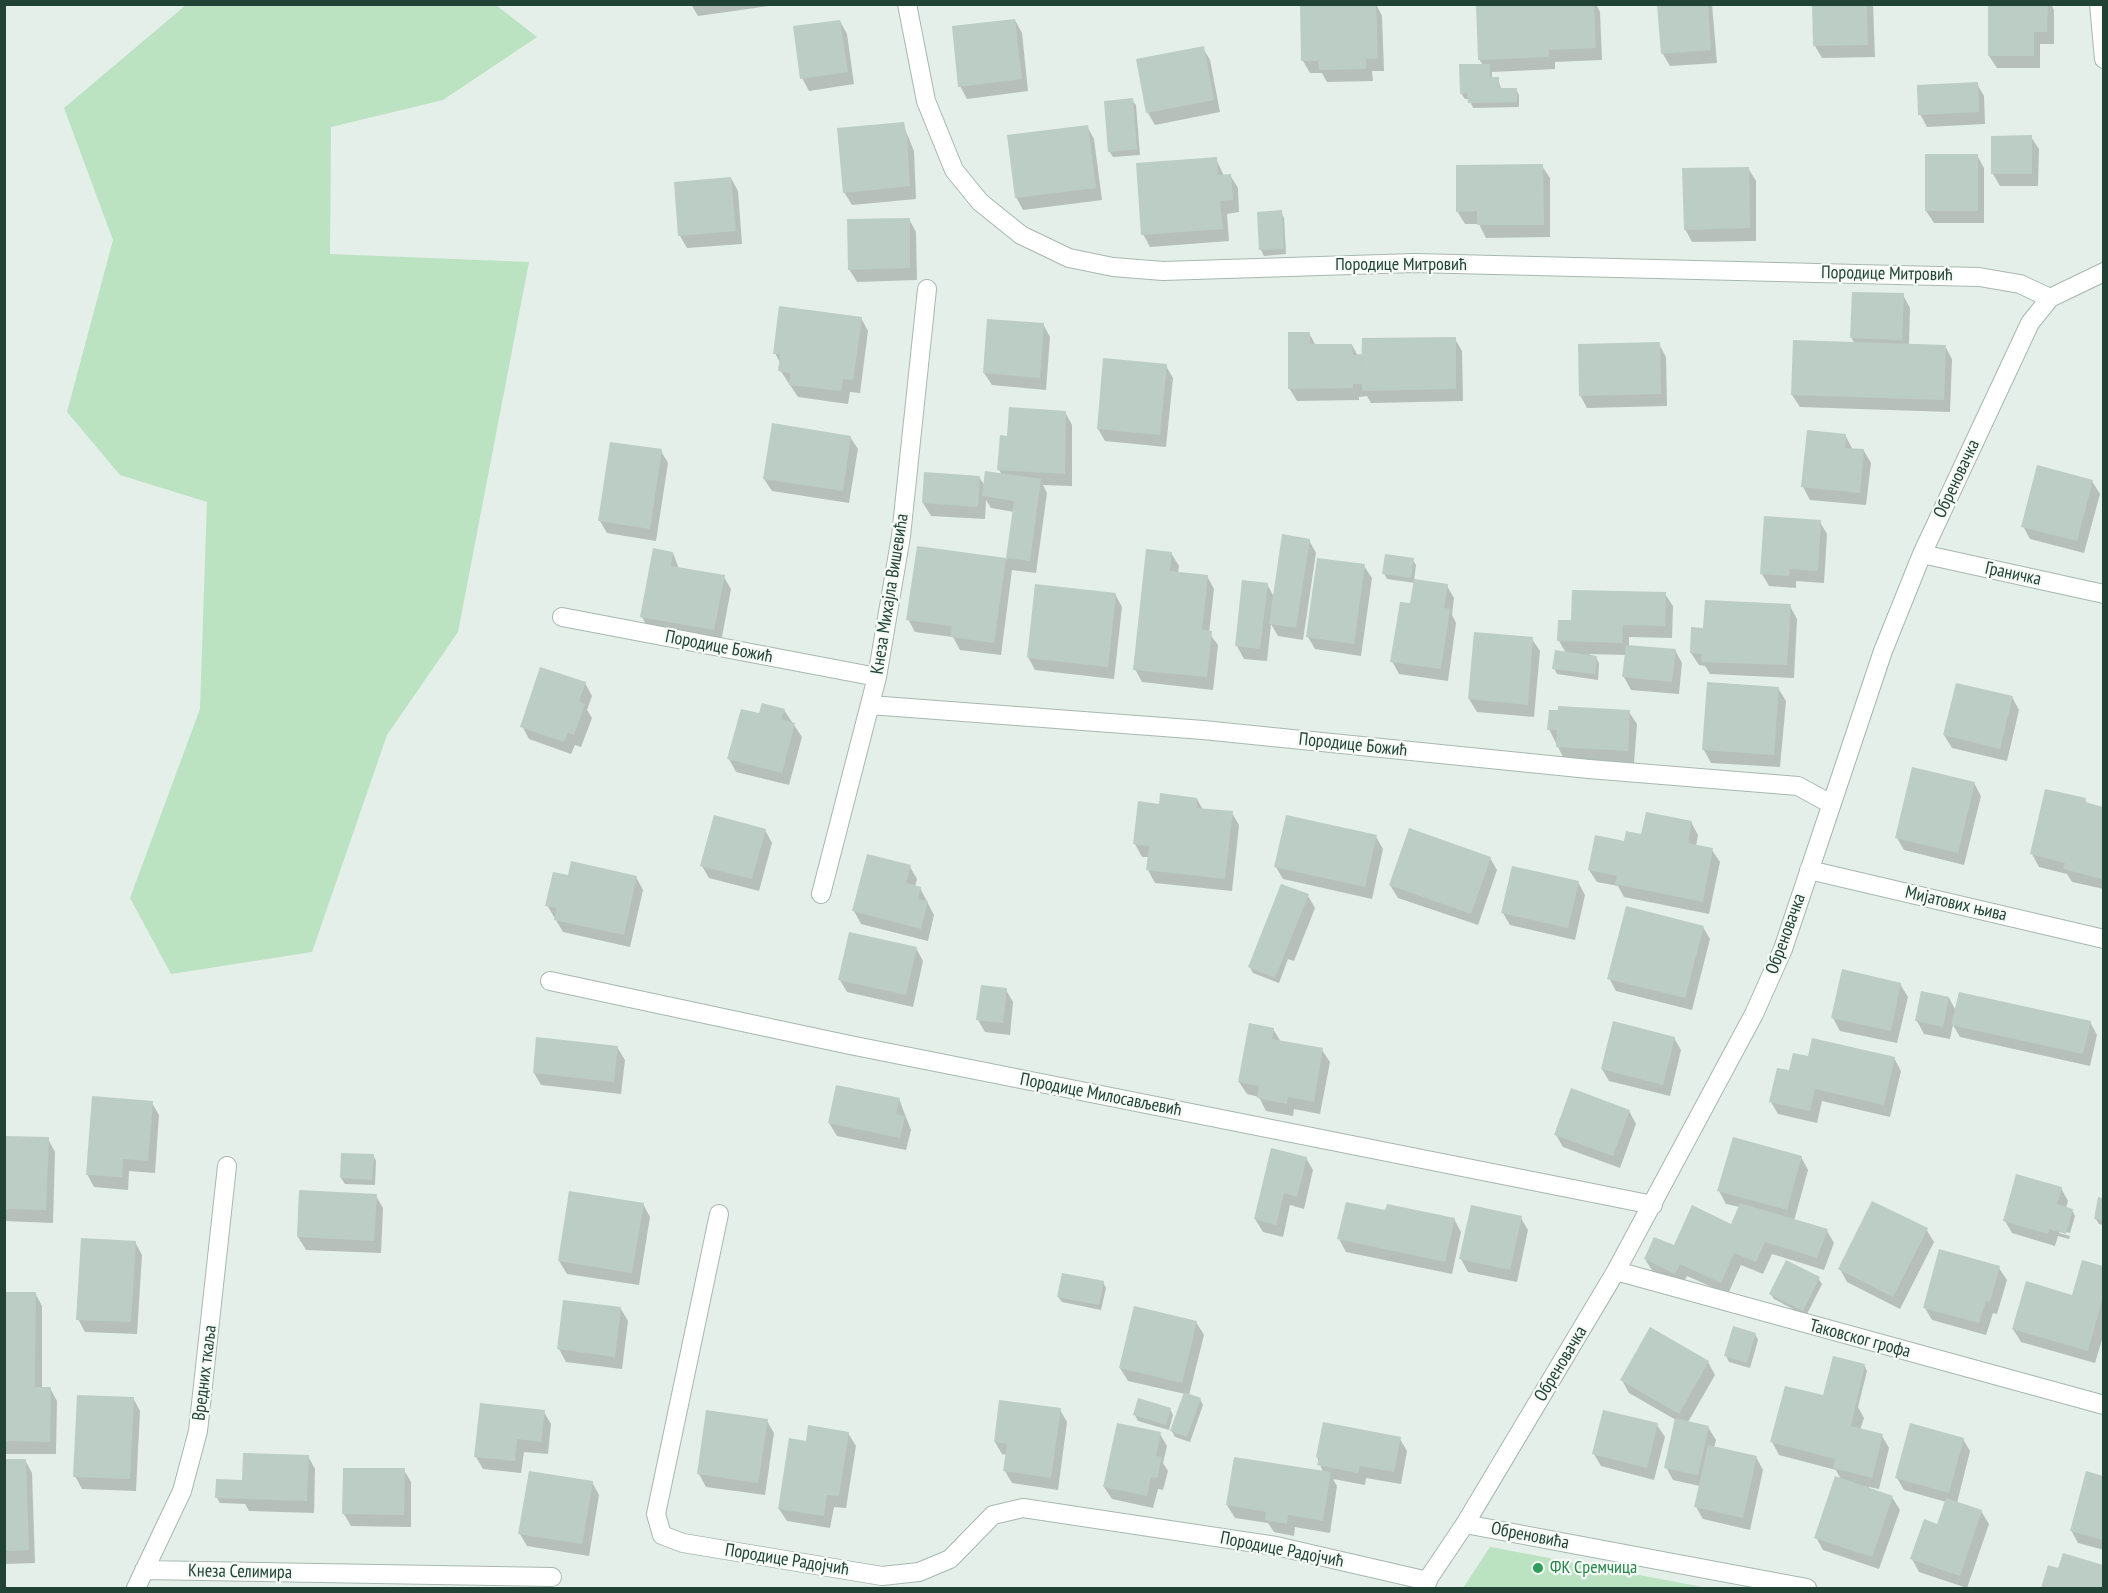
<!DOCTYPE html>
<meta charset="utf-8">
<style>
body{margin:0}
#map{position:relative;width:2108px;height:1593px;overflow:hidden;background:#e4efe9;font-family:"PT Sans Narrow",sans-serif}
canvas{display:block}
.frame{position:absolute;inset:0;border:6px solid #214336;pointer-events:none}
</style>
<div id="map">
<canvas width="2108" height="1593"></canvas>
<div class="frame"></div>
</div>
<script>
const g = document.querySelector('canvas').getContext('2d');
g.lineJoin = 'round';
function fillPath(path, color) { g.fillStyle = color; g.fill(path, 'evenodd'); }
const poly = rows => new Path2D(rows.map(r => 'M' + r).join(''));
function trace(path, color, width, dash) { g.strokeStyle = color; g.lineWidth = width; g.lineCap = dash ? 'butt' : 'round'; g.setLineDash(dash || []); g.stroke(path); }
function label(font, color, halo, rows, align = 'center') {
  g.font = font + ' "PT Sans Narrow",sans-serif'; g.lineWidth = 4.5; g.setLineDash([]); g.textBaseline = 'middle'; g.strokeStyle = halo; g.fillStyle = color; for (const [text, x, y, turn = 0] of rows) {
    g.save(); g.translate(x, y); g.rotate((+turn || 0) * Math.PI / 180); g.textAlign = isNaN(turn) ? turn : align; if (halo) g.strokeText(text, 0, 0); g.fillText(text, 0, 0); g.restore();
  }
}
fillPath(poly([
 [186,5,496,5,537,37,443,100,331,127,330,254,529,262,458,632,387,735,312,952,171,974,130,898,200,709,207,502,120,475,67,412,113,240,64,108],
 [1490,1547,1491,1547,1708,1588,1463,1588]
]), '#bbe2c1');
fillPath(poly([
 [691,4,776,4,776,5,698,16],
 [1376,4,1382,16,1384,71,1372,71,1373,81,1327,82,1322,73,1310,73,1303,61],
 [1477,4,1596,4,1600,12,1602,60,1555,62,1555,69,1492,72,1492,78,1498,78,1501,89,1516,89,1519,95,1519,107,1473,108,1469,99,1465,99,1461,93,1483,65,1479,59],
 [1659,4,1712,4,1717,63,1670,66,1663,54],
 [1814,4,1873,4,1875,57,1822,58,1815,46],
 [1990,4,2051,4,2054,10,2054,44,2040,44,2040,68,1997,68,1989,56],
 [1015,20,1022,33,1028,91,967,99,960,86],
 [840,21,847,34,854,84,809,91,802,78],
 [1203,48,1210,60,1220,112,1155,125,1148,113],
 [1977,84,1984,96,1985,124,1927,127,1920,114],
 [1132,100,1136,105,1140,155,1113,157,1109,151],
 [903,124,914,151,916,199,852,205,844,192],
 [1087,126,1094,139,1102,200,1023,210,1016,197],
 [2031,137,2039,149,2038,186,2000,186,1993,174],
 [1977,155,1984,168,1984,223,1934,223,1926,211],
 [1216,159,1224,176,1230,175,1238,188,1239,212,1227,214,1229,241,1150,247,1143,234],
 [1542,166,1550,178,1550,237,1486,238,1479,224,1465,224,1457,211],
 [1748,168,1756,181,1756,241,1692,242,1685,229],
 [731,178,738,191,742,244,687,248,680,236],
 [1281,212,1284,218,1286,254,1264,256,1261,250,1258,213],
 [909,219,916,232,917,280,857,282,849,269],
 [1903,295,1910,308,1909,345,1945,346,1952,359,1950,412,1800,407,1792,395,1855,344,1851,337],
 [861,318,868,331,860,393,850,392,848,404,798,397,780,370,780,363,775,353],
 [1043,324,1050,337,1046,390,992,385,984,373],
 [1309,333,1316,346,1352,345,1358,356,1455,339,1462,351,1463,401,1371,403,1367,396,1359,397,1359,400,1297,401,1289,388],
 [1659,344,1666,357,1667,406,1587,408,1580,395],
 [1166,366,1173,378,1166,447,1105,441,1098,429],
 [1065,412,1072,425,1072,486,1043,485,1047,493,1036,573,1012,570,1001,655,960,650,953,637,915,632,908,619,918,547,1007,559,1014,512,991,508,986,500,985,519,931,516,923,503,979,477,985,486,1002,475,999,470,1009,438],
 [1845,435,1853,450,1864,451,1871,463,1866,505,1810,500,1803,487],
 [850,437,858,449,849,503,772,491,764,479],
 [661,451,668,463,656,541,607,533,600,521],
 [2092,481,2100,494,2084,553,2030,539,2023,526],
 [1820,522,1827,534,1824,583,1796,581,1796,588,1769,586,1762,574],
 [1309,540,1316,553,1303,640,1278,636,1271,624,1267,661,1244,659,1237,646,1267,584,1274,597],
 [673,553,679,569,724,577,731,589,721,642,649,630,642,617],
 [1171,553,1179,566,1178,574,1207,576,1214,589,1209,633,1218,645,1213,690,1142,682,1135,669],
 [1413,560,1416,565,1414,581,1447,586,1454,598,1452,615,1456,623,1448,681,1399,674,1392,661,1412,605,1415,583,1387,579,1384,573],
 [1364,566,1372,578,1361,656,1315,649,1308,637],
 [1115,594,1122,607,1114,679,1035,670,1028,657],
 [1665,594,1673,606,1672,638,1629,637,1629,646,1675,650,1682,663,1679,694,1631,690,1624,677,1626,655,1589,654,1596,657,1599,663,1598,680,1557,674,1554,668,1566,653,1559,641,1572,622],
 [1790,606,1797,619,1794,678,1710,674,1705,666,1699,665,1691,653,1704,629],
 [1532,639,1540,651,1534,717,1477,712,1469,699],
 [585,683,592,696,587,710,592,718,581,747,575,745,571,754,529,739,522,726],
 [1778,688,1786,701,1780,767,1711,763,1704,750],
 [2012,697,2019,710,2007,761,1952,748,1944,735],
 [784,710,802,737,789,785,736,772,729,759],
 [1629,712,1637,724,1634,763,1564,759,1549,729],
 [1974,783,1981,796,1964,865,1904,850,1897,838],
 [1197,799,1203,810,1232,813,1239,825,1232,891,1155,883,1148,870,1149,857,1142,857,1135,844,1160,805],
 [2085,800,2088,804,2104,808,2104,889,2072,882,2067,874,2039,867,2032,854],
 [1691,822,1698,835,1696,846,1712,850,1720,862,1709,914,1624,897,1618,886,1597,882,1589,870,1642,836],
 [765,830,772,843,759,891,709,878,702,866],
 [1376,837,1383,849,1372,899,1283,879,1276,867],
 [1490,858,1497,870,1478,925,1398,898,1390,885],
 [910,867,917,879,915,887,920,888,934,915,928,941,861,924,854,911],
 [570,877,636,877,643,890,630,947,563,932,547,905],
 [1578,882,1585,895,1575,940,1510,925,1503,913],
 [1308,896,1315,908,1294,961,1288,959,1279,983,1253,973,1250,967],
 [1703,927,1710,939,1692,1010,1616,991,1609,978],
 [916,948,923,961,913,1007,847,992,840,980],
 [1900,984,1908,997,1897,1043,1840,1031,1833,1018],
 [1006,990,1013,1002,1010,1035,985,1032,978,1020],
 [1949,998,1956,1011,2090,1022,2097,1035,2090,1066,1960,1037,1953,1025,1950,1039,1924,1034,1917,1021],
 [1273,1029,1281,1042,1322,1050,1330,1062,1320,1114,1294,1109,1293,1116,1266,1111,1259,1097,1247,1094,1239,1082],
 [1674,1038,1681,1050,1670,1096,1609,1081,1602,1069],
 [617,1047,625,1060,621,1094,541,1085,534,1073],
 [1809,1058,1894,1058,1901,1071,1890,1117,1822,1101,1817,1123,1778,1114,1771,1102,1790,1072],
 [899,1099,911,1130,906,1150,837,1136,829,1123],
 [152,1103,159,1115,155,1173,129,1171,128,1190,94,1187,87,1174],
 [1629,1111,1636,1124,1620,1168,1563,1147,1556,1135],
 [4,1138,48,1139,55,1152,53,1223,4,1221],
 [373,1155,376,1161,375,1185,345,1184,341,1178],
 [1801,1157,1808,1170,1794,1221,1827,1231,1834,1243,1824,1270,1772,1254,1763,1274,1741,1265,1728,1294,1687,1276,1682,1285,1653,1272,1645,1259,1732,1226,1740,1207,1726,1204,1719,1191],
 [1306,1158,1313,1170,1304,1209,1290,1205,1283,1237,1263,1232,1255,1219],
 [2061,1188,2068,1201,2066,1208,2072,1210,2075,1216,2070,1233,2059,1230,2059,1233,2070,1236,2069,1239,2058,1236,2055,1246,2012,1233,2005,1221],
 [376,1196,383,1208,381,1253,306,1250,298,1237],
 [2099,1199,2104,1199,2104,1225,2099,1224,2095,1218],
 [643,1204,650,1217,639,1285,567,1274,559,1261],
 [1386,1211,1454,1219,1461,1232,1452,1274,1346,1252,1339,1239],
 [1521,1218,1528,1230,1517,1282,1468,1272,1461,1259],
 [1926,1229,1934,1242,1900,1309,1847,1282,1840,1269],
 [135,1242,142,1255,137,1334,85,1332,78,1319],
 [2083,1262,2104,1268,2104,1333,2095,1363,2021,1342,2013,1329,2073,1297],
 [1999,1268,2007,1280,1997,1314,1993,1313,1986,1335,1932,1320,1925,1308],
 [1818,1278,1822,1284,1806,1316,1774,1299,1770,1293],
 [1103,1282,1106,1288,1101,1310,1062,1302,1058,1297],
 [4,1293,35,1293,42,1306,42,1388,50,1388,57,1401,56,1454,4,1454],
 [621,1309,628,1321,622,1369,566,1362,559,1349],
 [1196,1322,1204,1335,1189,1395,1200,1399,1203,1405,1190,1442,1175,1437,1172,1431,1185,1394,1128,1381,1120,1368],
 [1755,1334,1758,1340,1750,1368,1729,1362,1726,1356],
 [1708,1362,1715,1375,1688,1422,1708,1427,1716,1440,1714,1448,1756,1457,1763,1470,1750,1530,1703,1519,1696,1507,1700,1486,1673,1480,1666,1467,1676,1420,1629,1393,1622,1380],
 [1864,1365,1867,1371,1858,1407,1864,1418,1860,1430,1882,1436,1889,1448,1879,1489,1869,1487,1868,1489,1892,1497,1900,1510,1879,1569,1823,1550,1816,1537,1842,1481,1836,1470,1779,1455,1772,1442],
 [133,1398,140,1411,136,1491,82,1489,75,1476],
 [1170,1409,1173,1415,1169,1430,1138,1421,1135,1415],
 [1060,1410,1067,1422,1058,1490,1012,1483,1005,1471,1007,1455,1002,1454,995,1442],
 [544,1412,551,1424,548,1454,524,1452,521,1473,483,1469,476,1457],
 [767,1421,774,1433,765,1495,706,1487,699,1474],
 [1657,1425,1665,1437,1654,1480,1601,1466,1594,1454],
 [848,1433,856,1446,846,1508,834,1507,830,1528,787,1521,779,1509,808,1442],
 [1160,1434,1167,1446,1163,1463,1168,1471,1163,1490,1158,1489,1153,1508,1112,1499,1104,1487],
 [1400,1439,1407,1451,1401,1484,1366,1478,1365,1485,1333,1479,1337,1486,1330,1533,1295,1527,1294,1536,1274,1532,1268,1523,1235,1518,1227,1505,1323,1472,1317,1457],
 [1963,1439,1970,1451,1957,1503,1981,1511,1989,1524,1967,1588,1919,1572,1912,1559,1938,1526,1946,1502,1904,1490,1897,1478],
 [308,1456,315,1469,314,1513,249,1511,245,1504,220,1503,217,1498,243,1481],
 [25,1460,32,1473,35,1563,4,1564,4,1461],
 [404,1470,411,1482,411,1527,351,1526,344,1514],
 [2087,1473,2104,1477,2104,1550,2078,1543,2071,1530],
 [592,1482,599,1495,589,1556,527,1546,520,1534],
 [2064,1555,2104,1567,2104,1588,2042,1588,2049,1567,2059,1570]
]), '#0003');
fillPath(poly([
 [1376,4,1378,58,1366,59,1366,69,1319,70,1318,61,1301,61,1300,5],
 [1476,4,1594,4,1596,48,1549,50,1549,57,1478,60],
 [1657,4,1708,4,1711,50,1661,54],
 [1812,4,1867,4,1868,45,1813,46],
 [1988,4,2048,4,2047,32,2034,32,2034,56,1988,56],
 [1015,19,1022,79,958,87,952,26],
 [840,20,848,72,800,79,793,26],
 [1204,46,1214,100,1146,113,1136,59],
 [1459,64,1490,64,1490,77,1499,77,1499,88,1517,88,1517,102,1468,103,1467,93,1460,94],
 [1978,82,1979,112,1918,115,1917,85],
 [1133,98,1137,149,1108,152,1104,101],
 [904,122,907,137,910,186,843,193,837,128],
 [1088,125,1096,188,1015,198,1007,135],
 [2032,135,2032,174,1991,174,1991,136],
 [1925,154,1978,154,1978,211,1925,211],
 [1217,157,1218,175,1231,174,1233,200,1220,201,1223,229,1141,235,1136,163],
 [1543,164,1544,225,1477,225,1477,211,1456,212,1456,165],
 [1749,167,1750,228,1684,230,1682,168],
 [731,177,736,231,678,236,674,182],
 [1282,210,1284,249,1259,250,1257,212],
 [910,218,910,268,848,270,847,219],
 [1852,292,1904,293,1902,340,1850,338],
 [779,306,862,317,853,380,843,379,841,391,789,385,790,373,778,371,780,354,773,354],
 [987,319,1044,323,1040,378,983,373],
 [1288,332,1310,332,1310,344,1352,344,1353,355,1361,354,1361,372,1362,338,1456,337,1456,389,1362,391,1362,384,1353,384,1353,388,1288,389],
 [1793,340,1946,345,1944,400,1791,395],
 [1660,342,1661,394,1579,396,1578,344],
 [1103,358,1167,364,1160,435,1097,429],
 [1009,407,1066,411,1065,474,997,470,1000,435,1007,436],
 [772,423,851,436,843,491,763,479],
 [1807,430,1846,434,1845,448,1864,449,1860,493,1801,487],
 [610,442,662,449,650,529,598,521],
 [2037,465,2093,480,2077,541,2021,527],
 [985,471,1041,479,1030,561,1006,558,1014,501,982,496],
 [924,472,980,476,978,507,922,503],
 [1764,516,1821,520,1818,571,1790,569,1789,576,1760,574],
 [1282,534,1310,539,1296,628,1269,624],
 [917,546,1006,558,994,643,951,637,952,626,906,620],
 [653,548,673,552,671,566,725,575,714,630,640,617],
 [1146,549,1172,552,1170,571,1208,575,1202,630,1212,631,1207,677,1133,670],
 [1385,554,1414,558,1411,578,1382,574],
 [1317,558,1365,564,1354,644,1306,637],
 [1414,579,1448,584,1444,608,1450,609,1441,669,1390,662,1400,602,1410,603],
 [1242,580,1268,583,1260,649,1235,646],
 [1035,584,1116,593,1108,667,1027,658],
 [1572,590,1666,592,1665,626,1623,625,1622,643,1557,641,1558,620,1571,620],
 [1705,600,1791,604,1787,665,1701,662,1702,654,1690,653,1691,627,1703,628],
 [1474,632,1533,637,1528,705,1468,699],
 [1626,645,1676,649,1672,682,1622,677],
 [1555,650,1597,656,1595,674,1552,669],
 [540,667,586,682,579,701,585,704,574,735,568,733,564,742,520,727],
 [1707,682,1779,687,1774,755,1702,750],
 [1956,683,2013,696,2000,749,1943,735],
 [762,703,785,709,781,719,795,723,782,773,727,759,741,709,759,713],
 [1558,706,1630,710,1628,751,1556,747,1557,730,1547,730,1549,710,1558,710],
 [1912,767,1975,782,1958,853,1895,838],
 [2045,789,2086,798,2085,802,2103,807,2102,879,2063,869,2065,863,2030,854],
 [1160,793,1197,798,1197,808,1233,811,1225,879,1146,870,1149,846,1133,844,1138,801,1159,804],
 [1646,812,1692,821,1688,843,1713,848,1703,902,1615,884,1617,876,1588,870,1595,835,1624,841,1626,831,1641,834],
 [714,815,766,829,752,879,700,866],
 [1286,815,1377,835,1365,887,1274,867],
 [1409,828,1491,857,1471,914,1389,885],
 [867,854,911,865,906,883,921,887,918,899,928,901,921,929,852,911],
 [571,861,637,876,624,935,554,920,557,908,545,906,553,872,568,875],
 [1512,866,1579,881,1568,928,1501,913],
 [1281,884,1309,894,1275,978,1248,967],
 [1626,906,1704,926,1685,998,1607,979],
 [849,932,917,947,906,995,838,980],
 [1842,969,1901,983,1891,1031,1831,1018],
 [981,985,1007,988,1003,1023,976,1020],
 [1921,991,1949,997,1943,1027,1915,1021],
 [1959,992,2091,1021,2083,1054,1951,1025],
 [1613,1021,1675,1037,1663,1085,1601,1069],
 [1249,1023,1274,1028,1272,1039,1323,1048,1314,1102,1288,1097,1287,1104,1257,1098,1259,1086,1238,1082],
 [536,1037,618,1046,614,1082,533,1073],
 [1812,1038,1895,1057,1884,1105,1815,1089,1810,1111,1769,1102,1777,1068,1789,1070,1793,1053,1808,1056],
 [836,1085,900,1098,896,1114,905,1116,900,1138,828,1123],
 [1571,1088,1630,1110,1613,1156,1554,1135],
 [92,1096,153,1101,148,1161,123,1159,122,1177,86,1175],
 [4,1136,49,1137,46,1210,4,1209],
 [1733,1137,1802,1156,1787,1210,1717,1191],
 [1271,1148,1307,1157,1297,1197,1284,1193,1276,1225,1254,1219],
 [341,1153,374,1154,372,1180,340,1178],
 [2016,1174,2062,1187,2057,1204,2073,1209,2066,1234,2049,1229,2048,1234,2003,1221],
 [299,1190,377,1194,374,1241,297,1237],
 [569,1191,644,1203,632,1273,558,1261],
 [2098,1197,2103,1198,2103,1220,2094,1219],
 [1872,1201,1928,1228,1893,1297,1838,1269],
 [1346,1202,1385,1210,1387,1204,1455,1218,1445,1262,1337,1239],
 [1740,1203,1828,1229,1817,1258,1765,1242,1756,1262,1734,1253,1721,1283,1680,1264,1675,1274,1644,1259,1654,1237,1674,1245,1692,1205,1731,1224],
 [1471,1205,1522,1216,1510,1270,1459,1259],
 [81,1238,136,1241,131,1322,76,1320],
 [1939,1249,2000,1266,1990,1302,1986,1301,1979,1323,1923,1308],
 [1786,1260,1820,1277,1803,1311,1769,1294],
 [2082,1260,2103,1266,2103,1297,2088,1351,2012,1329,2026,1281,2072,1295],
 [1062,1273,1104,1281,1099,1305,1057,1297],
 [4,1292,36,1292,35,1387,51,1387,50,1442,4,1441],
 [563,1300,621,1307,615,1357,557,1349],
 [1134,1306,1197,1321,1182,1383,1119,1368],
 [1733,1326,1756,1333,1747,1363,1724,1356],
 [1650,1327,1709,1361,1679,1414,1620,1380],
 [1833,1356,1865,1364,1851,1426,1883,1434,1872,1478,1833,1468,1835,1459,1770,1442,1785,1386,1823,1395],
 [1184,1392,1201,1398,1187,1437,1170,1431],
 [77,1395,134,1397,130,1479,73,1477],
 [1138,1398,1171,1408,1166,1425,1133,1415],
 [999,1400,1061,1408,1051,1478,1003,1471,1007,1444,994,1442],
 [480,1403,545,1410,541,1442,517,1439,515,1461,474,1457],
 [706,1410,768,1419,758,1483,697,1474],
 [1603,1410,1658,1423,1647,1468,1592,1454],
 [1675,1418,1709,1426,1698,1475,1664,1468],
 [1323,1422,1401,1437,1394,1472,1360,1466,1358,1473,1317,1465,1319,1458,1316,1457],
 [1117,1423,1161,1432,1156,1456,1162,1457,1157,1478,1151,1477,1147,1496,1103,1487],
 [1910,1423,1964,1438,1949,1493,1895,1478],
 [808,1425,849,1432,839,1496,827,1495,824,1516,778,1509,789,1438,806,1441],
 [1708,1445,1757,1456,1743,1518,1694,1507],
 [243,1453,309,1455,307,1501,215,1498,216,1479,242,1480],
 [1234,1457,1331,1472,1323,1521,1288,1515,1287,1524,1265,1520,1266,1512,1226,1505],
 [4,1459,26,1459,29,1550,4,1551],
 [343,1468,405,1468,404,1515,342,1514],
 [529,1471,593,1481,582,1544,518,1534],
 [2086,1471,2103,1476,2103,1540,2070,1531],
 [1835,1476,1893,1496,1872,1557,1814,1538],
 [1946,1498,1982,1510,1960,1576,1910,1559,1924,1519,1937,1524],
 [2063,1553,2103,1565,2103,1588,2041,1588,2048,1565,2058,1568]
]), '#bbcdc4');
const minor = poly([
 [907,4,926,101,954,170,980,202,1021,235,1069,258,1113,267,1163,271,1414,263,1979,277,2020,284,2050,298],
 [2099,4,2104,59],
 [1922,554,2104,594],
 [562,617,877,677],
 [870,705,1203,730,1589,769,1798,786,1831,804],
 [1809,870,2104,939],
 [821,894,877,677,901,536,927,289],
 [550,981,850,1045,1653,1205],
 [719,1214,656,1514,662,1535,683,1543,882,1576,919,1572,950,1559,993,1515,1023,1508,1276,1546,1428,1581],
 [1616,1271,2104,1405],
 [1465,1524,1807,1588],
 [144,1570,552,1577],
 [136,1588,182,1491,198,1431,227,1166],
 [1422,1588,1465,1524,1616,1271,1754,1014,1783,949,1883,651,1922,554,2030,323,2050,298,2104,272]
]);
trace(minor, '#a6b8b0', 20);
trace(minor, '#fff', 18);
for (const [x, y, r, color] of [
 [1538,1568,6,"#2e9e5b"]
]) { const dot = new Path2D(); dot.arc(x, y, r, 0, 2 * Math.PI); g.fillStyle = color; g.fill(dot); trace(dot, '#f5faf7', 2); }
label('18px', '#214336', '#f5faf7', [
 ["Породице Митровић",1401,265],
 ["Породице Митровић",1887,274,1],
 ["Обреновачка",1957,479,-65],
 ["Граничка",2013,574,12],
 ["Кнеза Михајла Вишевића",890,594,-81],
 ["Породице Божић",719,647,11],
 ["Породице Божић",1353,745,6],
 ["Мијатових њива",1956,904,13],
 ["Обреновачка",1786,934,-70],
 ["Породице Милосављевић",1101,1095,11],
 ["Таковског грофа",1860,1339,15],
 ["Обреновачка",1561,1364,-59],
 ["Вредних ткаља",205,1373,-83],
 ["Обреновића",1530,1536,11],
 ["Породице Радојчић",1282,1550,11],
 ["Породице Радојчић",787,1560,9],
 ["Кнеза Селимира",240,1572,1]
]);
label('18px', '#27864d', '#f5faf7', [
 ["ФК Сремчица",1550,1568]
], 'left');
</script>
